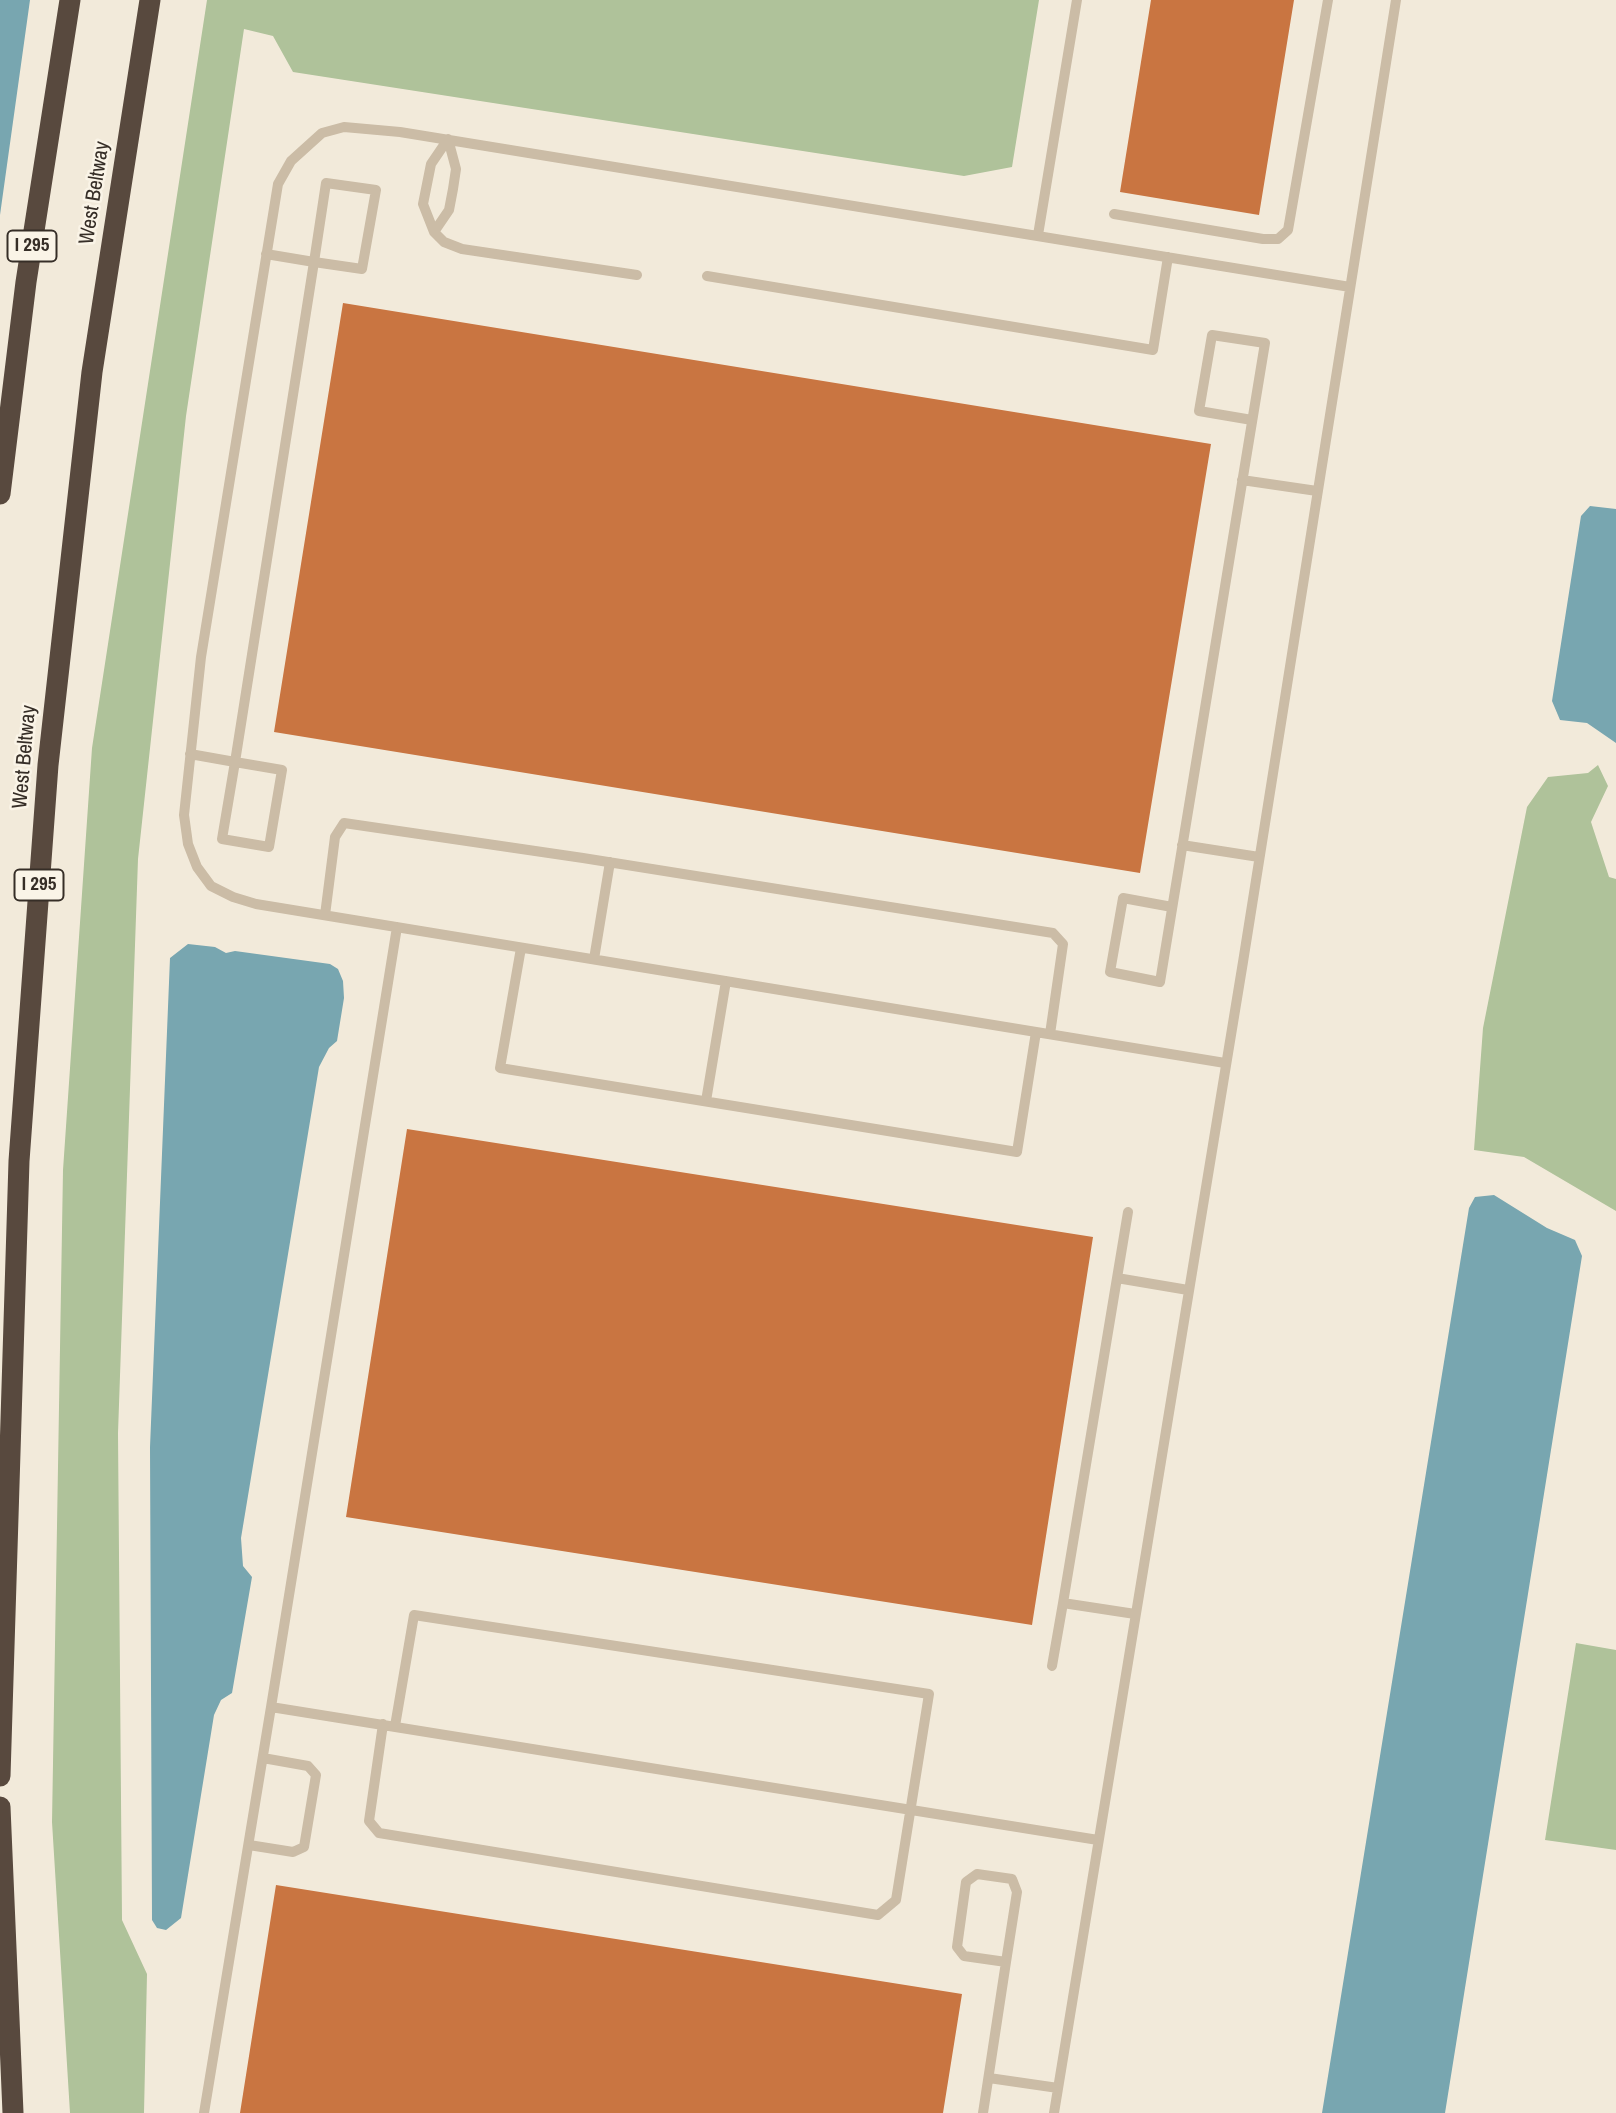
<!DOCTYPE html>
<style>
body{margin:0}
canvas{display:block;background:#f2eada}
</style>
<canvas width="1616" height="2113"></canvas>
<script>
const g = document.querySelector('canvas').getContext('2d');
g.lineJoin = 'round';
function fillPath(path, color) { g.fillStyle = color; g.fill(path, 'evenodd'); }
const poly = rows => new Path2D(rows.map(r => 'M' + r).join(''));
function trace(path, color, width, dash) { g.strokeStyle = color; g.lineWidth = width; g.lineCap = dash ? 'butt' : 'round'; g.setLineDash(dash || []); g.stroke(path); }
function label(font, color, halo, rows, align = 'center') {
  g.font = font + ' "Archivo Narrow",sans-serif'; g.lineWidth = 5; g.setLineDash([]); g.textBaseline = 'middle'; g.strokeStyle = halo; g.fillStyle = color; for (const [text, x, y, turn = 0] of rows) {
    g.save(); g.translate(x, y); g.rotate((+turn || 0) * Math.PI / 180); g.textAlign = isNaN(turn) ? turn : align; if (halo) g.strokeText(text, 0, 0); g.fillText(text, 0, 0); g.restore();
  }
}
fillPath(poly([
 [207,0,1039,0,1012,167,964,176,293,72,273,36,244,29,186,416,138,859,118,1433,122,1920,147,1974,144,2113,70,2113,52,1822,63,1170,92,748],
 [1598,765,1608,786,1591,822,1609,877,1616,879,1616,1211,1524,1157,1474,1150,1483,1028,1527,807,1548,777,1588,773],
 [1576,1643,1616,1650,1616,1850,1545,1840]
]), '#afc29a');
fillPath(poly([
 [0,0,30,0,0,215],
 [1590,506,1616,509,1616,743,1587,723,1560,720,1552,701,1581,516],
 [188,944,215,947,226,953,235,951,330,964,338,969,343,981,344,998,337,1041,329,1048,319,1067,241,1538,243,1566,252,1577,232,1693,221,1700,214,1715,181,1918,166,1930,157,1928,152,1920,150,1447,170,958],
 [1494,1195,1547,1228,1575,1240,1582,1256,1445,2113,1322,2113,1469,1208,1475,1197]
]), '#78a6b0');
fillPath(poly([
 [1151,0,1294,0,1259,215,1120,192],
 [343,303,1211,444,1140,873,274,732],
 [407,1129,1093,1237,1032,1625,346,1517],
 [276,1885,962,1994,943,2113,240,2113]
]), '#c97541');
trace(poly([
 [1114,214,1263,239,1278,239,1288,230,1328,0],
 [434,232,449,210,453,189,456,169,448,139,431,164,423,204,434,232,444,242,462,249,637,275],
 [1038,235,1077,0],
 [707,276,1153,350,1168,257],
 [1242,480,1317,491],
 [190,754,235,762,282,770,269,847,222,839,235,762,314,262,326,183,376,190,362,269,314,262,266,254],
 [1182,845,1259,857],
 [1172,907,1123,898,1110,972,1160,982,1265,343,1212,335,1199,411,1252,420],
 [325,915,335,837,344,823,583,858,1053,933,1063,944,1050,1034],
 [397,927,271,1707,1098,1840],
 [521,948,500,1068,1017,1152,1036,1032],
 [594,959,610,862],
 [1225,1063,256,904,233,897,211,886,197,867,188,844,184,815,201,657,278,184,291,161,322,133,344,127,400,132,1350,287],
 [706,1101,726,981],
 [1128,1212,1117,1278,1188,1290],
 [1117,1278,1063,1603,1135,1614],
 [1052,1666,1063,1603],
 [383,1724,369,1821,379,1833,878,1915,896,1900,929,1694,414,1615,395,1726],
 [249,1845,293,1852,304,1847,316,1775,308,1766,263,1758],
 [989,2078,1058,2088],
 [204,2113,271,1707],
 [983,2113,1006,1962,1017,1892,1012,1879,977,1874,966,1882,957,1947,964,1956,1006,1962],
 [1054,2113,1243,962,1396,0]
]), '#cbbca6', 10);
trace(poly([
 [0,494,26,282,70,0],
 [0,1776,19,1161,48,765,92,372,150,0],
 [0,1807,13,2113]
]), '#58493e', 21);
for (const [x, y, w] of [
 [32,246,49],
 [39,885,49]
]) { const box = new Path2D(); box.roundRect(x - w / 2, y - 15.5, w, 31, 5); g.fillStyle = '#faf4e7'; g.fill(box); trace(box, '#362e27', 2); }
label('bold 19px', '#362e27', null, [
 ["I 295",32,246],
 ["I 295",39,885]
]);
label('21px', '#362e27', '#faf4e7', [
 ["West Beltway",95,193,-81],
 ["West Beltway",25,757,-85]
]);
</script>
